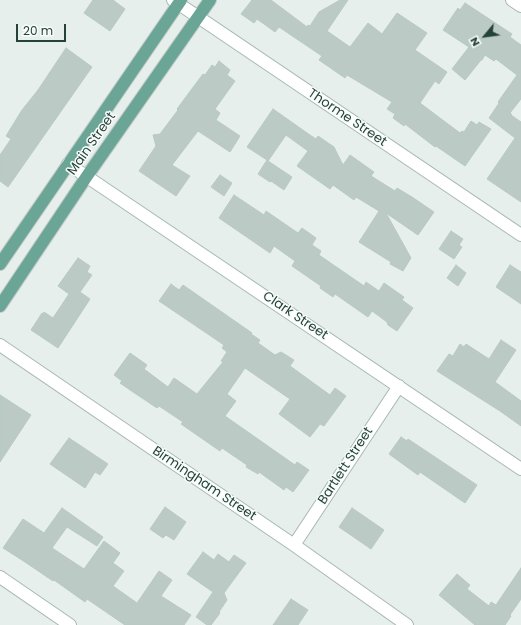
<!DOCTYPE html>
<style>
body{margin:0}
#map{position:relative;width:521px;height:625px;overflow:hidden;background:#e6efeb;font-family:Poppins,sans-serif}
canvas{display:block}
.north{position:absolute;left:465px;top:16px;width:40px;height:40px;-webkit-text-stroke:3px #f7fbf9;paint-order:stroke;rotate:241deg;font-size:11px;font-weight:700;line-height:16px;text-align:center;color:#24423a}
.north::after{content:'';display:block;margin:auto;width:14px;height:18px;background:#24423a;clip-path:polygon(50% 0,100% 100%,50% 72%,0 100%)}
.scale{position:absolute;left:16px;top:24px;width:50px;height:18px;box-sizing:border-box;border:2px solid #24423a;border-top:0;padding-left:5px;font-size:12px;line-height:14px;white-space:nowrap;color:#24423a;-webkit-text-stroke:3px #f7fbf9;paint-order:stroke}
</style>
<div id="map">
<canvas width="521" height="625"></canvas>
<div class="north">N</div>
<div class="scale">20 m</div>
</div>
<script>
const g = document.querySelector('canvas').getContext('2d');
g.lineJoin = 'round';
function fillPath(path, color) { g.fillStyle = color; g.fill(path, 'evenodd'); }
const poly = rows => new Path2D(rows.map(r => 'M' + r).join(''));
function trace(path, color, width, dash) { g.strokeStyle = color; g.lineWidth = width; g.lineCap = dash ? 'butt' : 'round'; g.setLineDash(dash || []); g.stroke(path); }
function label(font, color, halo, rows, align = 'center') {
  g.font = font + ' Poppins,sans-serif'; g.lineWidth = 3; g.setLineDash([]); g.textBaseline = 'middle'; g.strokeStyle = halo; g.fillStyle = color; for (const [text, x, y, turn = 0] of rows) {
    g.save(); g.translate(x, y); g.rotate((+turn || 0) * Math.PI / 180); g.textAlign = isNaN(turn) ? turn : align; if (halo) g.strokeText(text, 0, 0); g.fillText(text, 0, 0); g.restore();
  }
}
const building = poly([
 [93,0,113,0,125,9,110,31,84,13,93,0],
 [252,0,271,0,307,27,308,25,310,26,319,12,340,0,348,0,327,31,350,47,368,23,382,34,397,13,427,33,415,50,447,72,439,84,435,81,420,103,460,133,462,131,464,132,471,121,477,125,479,122,491,129,465,166,436,146,435,147,405,124,404,126,393,118,395,114,387,109,392,102,347,75,345,78,319,60,322,56,279,27,275,32,257,19,254,23,241,14,252,0],
 [465,3,512,34,510,37,521,45,521,99,510,113,512,115,511,115,521,122,521,202,487,179,515,138,489,118,499,103,498,102,517,75,496,59,494,61,485,55,482,60,481,60,465,80,452,69,469,47,443,30,458,8,460,10,465,3],
 [66,48,92,67,8,187,0,181,0,155,11,139,6,136,22,110,38,90,66,48],
 [219,61,230,70,227,75,235,81,215,109,220,113,216,120,240,136,230,152,198,131,172,165,190,176,176,196,139,171,156,146,153,135,160,134,178,110,177,109,203,74,205,75,212,65,215,67,219,61],
 [273,109,310,135,316,139,318,136,334,147,343,165,350,155,374,172,371,176,395,191,397,188,412,197,434,212,418,235,386,213,411,258,403,271,390,264,391,262,359,242,379,211,356,197,354,200,333,185,330,189,297,166,308,151,286,135,268,161,292,177,284,190,271,181,270,182,258,174,267,160,247,147,273,109],
 [220,175,232,183,224,196,211,187,220,175],
 [234,195,264,215,266,211,298,233,302,228,316,238,312,245,321,251,319,255,364,286,366,282,379,291,384,283,404,297,402,300,413,308,397,331,388,325,387,322,372,311,368,317,335,294,333,297,320,288,321,286,292,266,295,261,274,246,270,253,219,218,234,195],
 [451,231,463,239,459,245,462,247,454,259,439,249,451,231],
 [78,258,90,266,87,272,92,275,80,292,90,299,58,348,31,330,42,313,43,314,44,312,53,318,69,294,58,286,78,258],
 [456,265,466,273,458,286,447,278,456,265],
 [510,265,521,272,521,304,496,287,510,265],
 [171,284,179,290,183,285,252,333,251,334,260,340,258,343,275,355,281,352,294,360,290,366,330,395,335,388,346,396,324,426,320,424,310,437,279,414,290,399,245,368,227,394,236,401,225,416,295,465,297,462,309,470,293,492,286,487,284,490,259,472,258,474,246,467,247,465,222,448,220,451,181,424,183,422,159,406,157,408,133,392,120,383,122,381,114,375,130,353,147,365,144,369,168,387,174,378,197,394,223,362,221,361,227,352,222,348,224,345,159,301,171,284],
 [501,340,516,350,495,382,521,401,521,426,500,411,437,371,449,354,453,356,460,344,464,347,466,344,489,359,501,340],
 [0,395,31,415,0,462,0,395],
 [401,437,407,441,408,439,477,485,465,503,420,472,418,475,389,454,401,437],
 [69,438,108,464,100,475,95,472,85,488,50,464,69,438],
 [165,507,186,522,174,540,166,535,163,538,150,529,165,507],
 [62,508,103,537,97,546,67,527,52,548,84,569,104,541,120,553,113,563,124,571,113,586,137,603,159,571,172,580,161,596,191,615,184,625,125,625,87,599,85,602,54,580,53,581,22,560,3,548,23,519,44,533,62,508],
 [352,508,384,530,371,549,339,527,352,508],
 [203,552,214,560,218,554,229,562,234,555,246,563,224,593,227,600,219,612,220,613,211,625,207,625,196,617,213,592,187,574,203,552],
 [521,568,521,599,510,615,511,616,505,625,475,625,439,595,457,574,470,585,467,589,489,606,491,602,496,605,521,568],
 [291,599,308,610,298,625,273,625,291,599]
]);
fillPath(building, '#bbcac4');
trace(building, '#b8c9c2', 1);
const minor = poly([
 [173,0,521,235],
 [512,0,521,6],
 [68,164,521,469],
 [0,345,294,545,407,625],
 [294,545,399,386],
 [0,577,70,625]
]);
const primary = poly([
 [0,264,181,0],
 [0,306,87,176,210,0]
]);
trace(minor, '#a8b8b2', 14);
trace(primary, '#c2cac8', 14);
trace(minor, '#fff', 12);
trace(primary, '#6aa596', 12);
label('13px', '#24423a', '#f7fbf9', [
 ["Thorme Street",347,118,34],
 ["Main Street",92,144,-55],
 ["Clark Street",295,316,34],
 ["Bartlett Street",346,466,-57],
 ["Birmingham Street",204,484,34]
]);
</script>
